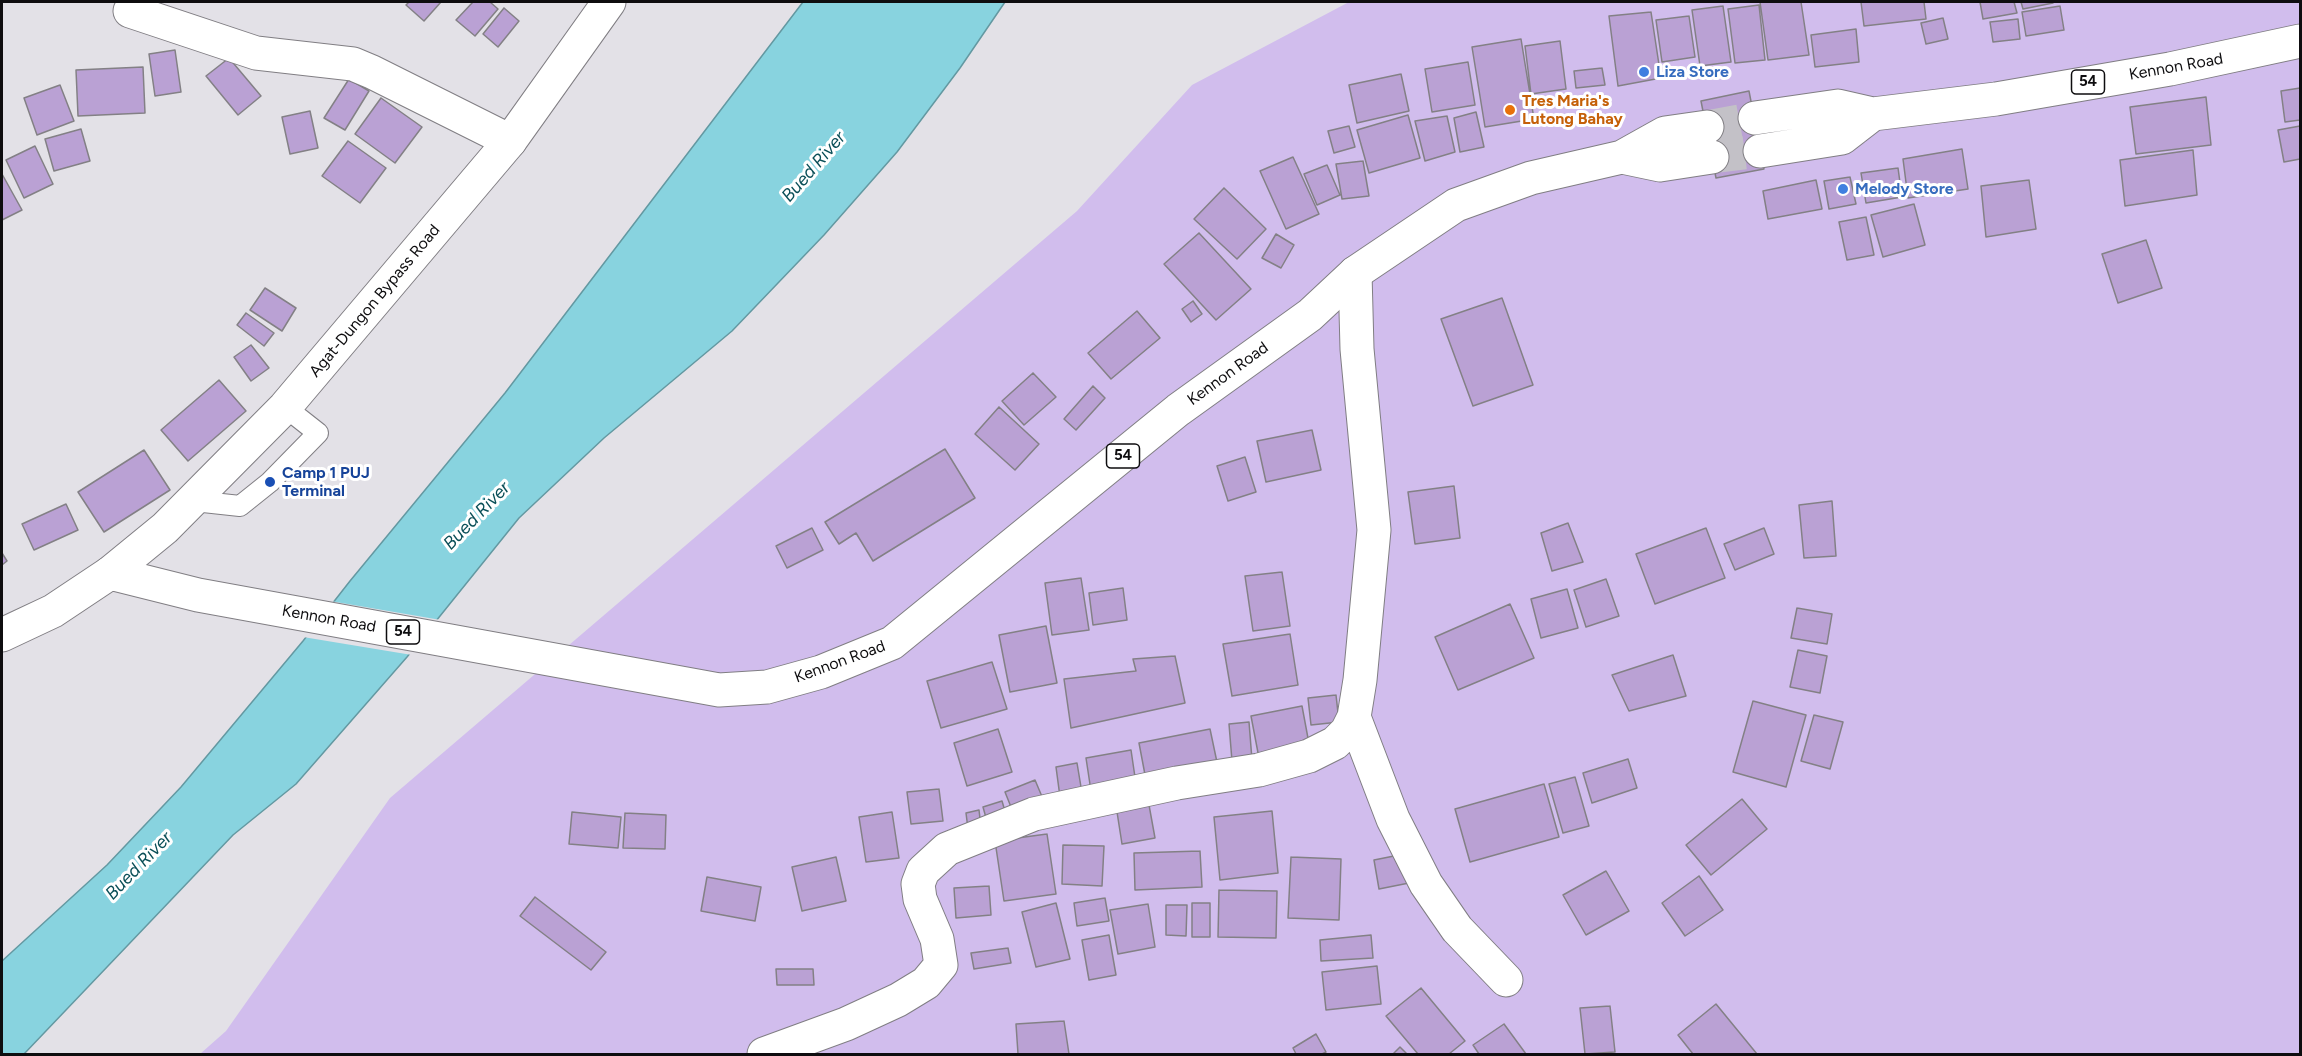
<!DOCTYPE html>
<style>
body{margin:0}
#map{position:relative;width:2302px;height:1056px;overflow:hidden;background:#e3e1e7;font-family:Figtree,sans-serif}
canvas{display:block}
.frame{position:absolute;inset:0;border:3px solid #0e0d0f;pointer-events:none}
</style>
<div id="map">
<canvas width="2302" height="1056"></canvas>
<div class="frame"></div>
</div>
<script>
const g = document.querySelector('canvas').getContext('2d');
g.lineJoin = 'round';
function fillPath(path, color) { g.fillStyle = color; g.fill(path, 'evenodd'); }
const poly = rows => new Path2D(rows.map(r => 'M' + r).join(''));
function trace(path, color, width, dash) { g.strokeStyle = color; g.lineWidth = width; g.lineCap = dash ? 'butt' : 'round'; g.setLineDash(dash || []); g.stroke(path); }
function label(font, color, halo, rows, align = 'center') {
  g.font = font + ' Figtree,sans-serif'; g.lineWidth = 6; g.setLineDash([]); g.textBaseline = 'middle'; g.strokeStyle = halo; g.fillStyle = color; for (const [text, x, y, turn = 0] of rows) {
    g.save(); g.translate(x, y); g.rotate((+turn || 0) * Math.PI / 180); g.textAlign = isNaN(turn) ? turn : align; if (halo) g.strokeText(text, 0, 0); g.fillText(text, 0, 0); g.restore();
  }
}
fillPath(poly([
 [1349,2,2300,2,2300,1054,200,1054,226,1031,390,798,1077,211,1192,85]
]), '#d1bded');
const water = poly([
 [803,2,1005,2,960,68,897,152,824,235,732,331,604,438,519,518,407,657,296,784,233,835,24,1054,2,1054,2,961,107,865,181,787,303,641,350,581,505,393,803,2]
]);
fillPath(water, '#88d3df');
trace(water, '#6398a1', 1.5);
fillPath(poly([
 [330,601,441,620,412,655,303,637]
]), '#e3e1e7');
const building = poly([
 [409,2,441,2,424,21,406,5,409,2],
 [473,2,490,2,498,9,475,36,456,20,473,2],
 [1760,2,1801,2,1809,55,1768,60,1760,2],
 [1861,2,1924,2,1926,19,1864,26,1861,2],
 [1980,2,2014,2,2017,13,1983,19,1980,2],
 [2021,2,2053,2,2053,3,2023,9,2021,2],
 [1759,5,1765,60,1735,63,1728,9,1759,5],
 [1723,6,1731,62,1700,66,1692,10,1723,6],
 [2060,6,2064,30,2026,36,2022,12,2060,6],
 [504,8,519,21,498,47,483,34,504,8],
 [1651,12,1661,78,1618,86,1609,16,1651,12],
 [1689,16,1695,57,1662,62,1656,20,1689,16],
 [1943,18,1948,39,1926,44,1921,23,1943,18],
 [2018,19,2020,39,1993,42,1990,22,2018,19],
 [1856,29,1859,62,1815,67,1811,35,1856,29],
 [1521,39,1534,119,1485,127,1472,47,1521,39],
 [1560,41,1566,89,1531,94,1525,46,1560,41],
 [175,50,181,92,155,96,149,54,175,50],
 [229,58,261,96,238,115,206,76,229,58],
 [1468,62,1475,105,1432,112,1425,69,1468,62],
 [143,67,145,113,78,116,76,70,143,67],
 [1602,68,1605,85,1576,88,1574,71,1602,68],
 [1401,74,1409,111,1357,123,1349,85,1401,74],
 [349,79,369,91,345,130,324,118,349,79],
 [60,85,74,121,37,135,24,98,60,85],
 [2300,88,2300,120,2285,122,2281,91,2300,88],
 [1749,91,1764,169,1716,178,1701,101,1749,91],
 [2206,97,2211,145,2136,154,2130,107,2206,97],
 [381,98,422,127,395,163,355,134,381,98],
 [310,111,318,148,290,154,282,117,310,111],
 [1476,112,1484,147,1460,152,1454,118,1476,112],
 [1408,115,1420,158,1369,173,1357,130,1408,115],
 [1447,116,1455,152,1425,161,1415,121,1447,116],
 [1349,126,1355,147,1334,153,1328,131,1349,126],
 [2300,126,2300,159,2284,162,2278,130,2300,126],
 [81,129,90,161,54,171,45,139,81,129],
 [348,141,386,168,360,203,322,176,348,141],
 [35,146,53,184,24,198,6,160,35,146],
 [1962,149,1968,189,1908,198,1903,159,1962,149],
 [2193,150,2197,195,2125,206,2120,160,2193,150],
 [1293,157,1319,214,1286,229,1260,171,1293,157],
 [1363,161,1369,196,1342,199,1336,164,1363,161],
 [1327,165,1340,195,1317,205,1304,174,1327,165],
 [1898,168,1902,197,1866,203,1861,173,1898,168],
 [2,174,22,210,2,220,2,174],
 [1850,177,1856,204,1829,209,1824,181,1850,177],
 [1816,180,1822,209,1768,219,1763,191,1816,180],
 [2029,180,2036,229,1986,237,1981,186,2029,180],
 [1224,188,1266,229,1237,259,1194,219,1224,188],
 [1914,204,1925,245,1883,257,1871,215,1914,204],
 [1866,217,1874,255,1847,260,1839,222,1866,217],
 [1199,233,1251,289,1216,320,1164,264,1199,233],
 [1276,234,1294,245,1281,268,1262,258,1276,234],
 [2146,240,2162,288,2118,303,2102,254,2146,240],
 [265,288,296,308,282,331,250,310,265,288],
 [1502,298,1533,385,1473,406,1441,319,1502,298],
 [1193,301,1202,314,1191,322,1182,309,1193,301],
 [1137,311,1160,338,1111,379,1088,353,1137,311],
 [246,313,274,333,264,346,237,325,246,313],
 [251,345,269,368,251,381,234,357,251,345],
 [1033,373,1056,397,1024,425,1002,401,1033,373],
 [219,380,246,411,188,461,161,430,219,380],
 [1093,386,1105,398,1076,430,1064,419,1093,386],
 [999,407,1039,444,1015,470,975,434,999,407],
 [1312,430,1321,470,1266,482,1257,441,1312,430],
 [945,449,975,498,873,561,856,533,839,544,825,522,945,449],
 [144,450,170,490,104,532,78,492,144,450],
 [1245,457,1256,492,1228,501,1217,466,1245,457],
 [1454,486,1460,538,1415,544,1408,492,1454,486],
 [1832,501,1836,556,1804,558,1799,505,1832,501],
 [66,504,78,530,34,550,22,524,66,504],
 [1568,523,1583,562,1552,571,1541,533,1568,523],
 [812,528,823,550,787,568,776,546,812,528],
 [1706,528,1725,578,1655,604,1636,554,1706,528],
 [1764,528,1774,554,1735,570,1724,544,1764,528],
 [2,553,7,561,2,565,2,553],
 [1282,572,1290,626,1253,631,1245,576,1282,572],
 [1081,578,1089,630,1052,635,1045,583,1081,578],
 [1606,579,1619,616,1586,627,1574,590,1606,579],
 [1123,588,1127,620,1093,625,1089,593,1123,588],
 [1567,589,1578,628,1541,638,1531,599,1567,589],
 [1510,604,1534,658,1458,690,1435,637,1510,604],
 [1797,608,1832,614,1827,644,1791,638,1797,608],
 [1046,626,1057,683,1010,692,999,635,1046,626],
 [1290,634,1298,685,1232,696,1223,644,1290,634],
 [1798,650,1827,656,1820,693,1790,687,1798,650],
 [1673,655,1686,696,1629,711,1612,675,1673,655],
 [1175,656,1185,703,1071,728,1064,679,1136,671,1133,659,1175,656],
 [992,662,1007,709,941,728,927,681,992,662],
 [1336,695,1339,722,1311,725,1308,698,1336,695],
 [1753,701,1806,715,1786,787,1733,772,1753,701],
 [1302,706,1310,749,1259,758,1251,716,1302,706],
 [1814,715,1843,722,1830,769,1801,761,1814,715],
 [1249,722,1252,760,1232,761,1229,724,1249,722],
 [998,729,1012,772,967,786,954,743,998,729],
 [1210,729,1218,767,1146,780,1139,743,1210,729],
 [1131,750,1136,784,1091,791,1086,758,1131,750],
 [1628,759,1637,788,1592,803,1583,773,1628,759],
 [1077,763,1082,793,1060,797,1056,767,1077,763],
 [1575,777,1589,826,1563,833,1549,784,1575,777],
 [1035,780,1043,799,1013,812,1005,792,1035,780],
 [1544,784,1559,837,1470,862,1455,809,1544,784],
 [939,789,943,821,911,824,907,792,939,789],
 [1742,799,1767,829,1711,875,1686,845,1742,799],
 [1002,801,1007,818,988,825,983,807,1002,801],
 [1149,805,1155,838,1122,844,1117,812,1149,805],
 [979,810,981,827,968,829,966,813,979,810],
 [1272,811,1278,873,1220,880,1214,817,1272,811],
 [572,812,621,817,618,848,569,844,572,812],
 [892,812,899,858,866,862,859,817,892,812],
 [625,813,666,815,665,849,623,848,625,813],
 [1047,834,1056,894,1004,901,995,841,1047,834],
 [1063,845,1104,846,1102,886,1062,884,1063,845],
 [1200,851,1202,887,1135,890,1134,853,1200,851],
 [1404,854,1409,883,1379,889,1374,860,1404,854],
 [836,857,846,901,802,911,792,867,836,857],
 [1291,857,1341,859,1339,920,1288,918,1291,857],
 [1606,871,1629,911,1586,935,1563,895,1606,871],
 [1699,876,1723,910,1685,936,1662,903,1699,876],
 [707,877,761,887,755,921,701,911,707,877],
 [989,886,991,915,956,918,954,888,989,886],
 [1219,890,1277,891,1276,938,1218,937,1219,890],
 [535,897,606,952,591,970,520,916,535,897],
 [1105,898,1109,921,1077,926,1074,903,1105,898],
 [1056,903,1070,959,1036,967,1022,912,1056,903],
 [1192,903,1210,903,1210,937,1192,937,1192,903],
 [1148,904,1155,947,1118,954,1110,910,1148,904],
 [1166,905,1187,905,1186,936,1166,935,1166,905],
 [1109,935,1116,975,1089,980,1082,940,1109,935],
 [1371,935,1373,958,1321,961,1320,940,1371,935],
 [1008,948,1011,963,974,969,971,953,1008,948],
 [1377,966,1381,1004,1326,1010,1322,972,1377,966],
 [776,969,813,969,814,985,777,985,776,969],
 [1421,988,1465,1041,1449,1054,1418,1054,1386,1016,1421,988],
 [1716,1004,1757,1054,1693,1054,1678,1035,1716,1004],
 [1610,1006,1615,1052,1585,1054,1580,1008,1610,1006],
 [1064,1021,1069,1054,1018,1054,1016,1024,1064,1021],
 [1504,1024,1526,1054,1479,1054,1473,1045,1504,1024],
 [1316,1034,1326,1052,1322,1054,1296,1054,1293,1048,1316,1034],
 [1400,1047,1407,1054,1393,1054,1400,1047]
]);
fillPath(building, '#baa1d4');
trace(building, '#838085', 1.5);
trace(poly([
 [1707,127,1755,118],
 [1712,157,1760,151]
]), '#c3c1c7', 33, [33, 16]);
const service = poly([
 [194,501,240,506,270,482,318,433,285,407]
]);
const minor = poly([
 [130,11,256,53,353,64,372,72,510,141],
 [1354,717,1393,819,1426,884,1457,929,1506,980],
 [764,1054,846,1024,898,1000,926,983,941,965,937,939,920,899,918,884,923,871,947,849,1034,814,1177,783,1259,770,1309,756,1335,743,1347,731,1354,717,1360,680,1374,530,1357,349,1355,273]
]);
const tertiary = poly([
 [110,573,165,528,285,407,510,141,609,2]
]);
const trunk = poly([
 [1755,118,1838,106,1873,114,1996,99,2170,69,2300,41],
 [1760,151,1842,138,1873,114],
 [1622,157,1660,165,1712,157],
 [2,635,53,611,110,573,198,595,719,690,767,687,821,672,892,643,1178,410,1310,315,1355,273,1456,205,1531,178,1622,157,1665,133,1707,127]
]);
trace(service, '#807e83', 22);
trace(minor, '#807e83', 35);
trace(tertiary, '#807e83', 35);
trace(trunk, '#807e83', 35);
trace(service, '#fff', 20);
trace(minor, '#fff', 33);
trace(tertiary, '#fff', 33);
trace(trunk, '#fff', 33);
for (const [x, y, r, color] of [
 [1644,72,6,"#3f7fe0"],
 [1510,110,6,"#e8710a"],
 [1843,189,6,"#3f7fe0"],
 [270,482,6,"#1a4fb4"]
]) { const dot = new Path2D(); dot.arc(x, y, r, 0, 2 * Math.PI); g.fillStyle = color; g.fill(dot); trace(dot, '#fff', 2); }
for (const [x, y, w] of [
 [2088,82,33],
 [1123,456,33],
 [403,632,33]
]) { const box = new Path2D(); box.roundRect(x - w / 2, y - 12, w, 24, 4.5); g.fillStyle = '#fff'; g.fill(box); trace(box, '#0e0d0f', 1.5); }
label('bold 15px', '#0e0d0f', null, [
 ["54",2088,82],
 ["54",1123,456],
 ["54",403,632]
]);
label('16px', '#0e0d0f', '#fff', [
 ["Kennon Road",2176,67,-10],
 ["Agat-Dungon Bypass Road",375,301,-50],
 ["Kennon Road",1228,374,-36],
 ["Kennon Road",329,619,10],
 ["Kennon Road",840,662,-20]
]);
label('bold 16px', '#366cbe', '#fff', [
 ["Liza Store",1656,72],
 ["Melody Store",1855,189]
], 'left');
label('bold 16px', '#c56008', '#fff', [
 ["Tres Maria's",1522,101],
 ["Lutong Bahay",1522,119]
], 'left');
label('bold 16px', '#164399', '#fff', [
 ["Camp 1 PUJ",282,473],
 ["Terminal",282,491]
], 'left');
label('italic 18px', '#0a4f58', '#fff', [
 ["Bued River",814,167,-49],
 ["Bued River",477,516,-46],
 ["Bued River",139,866,-46]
]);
</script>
